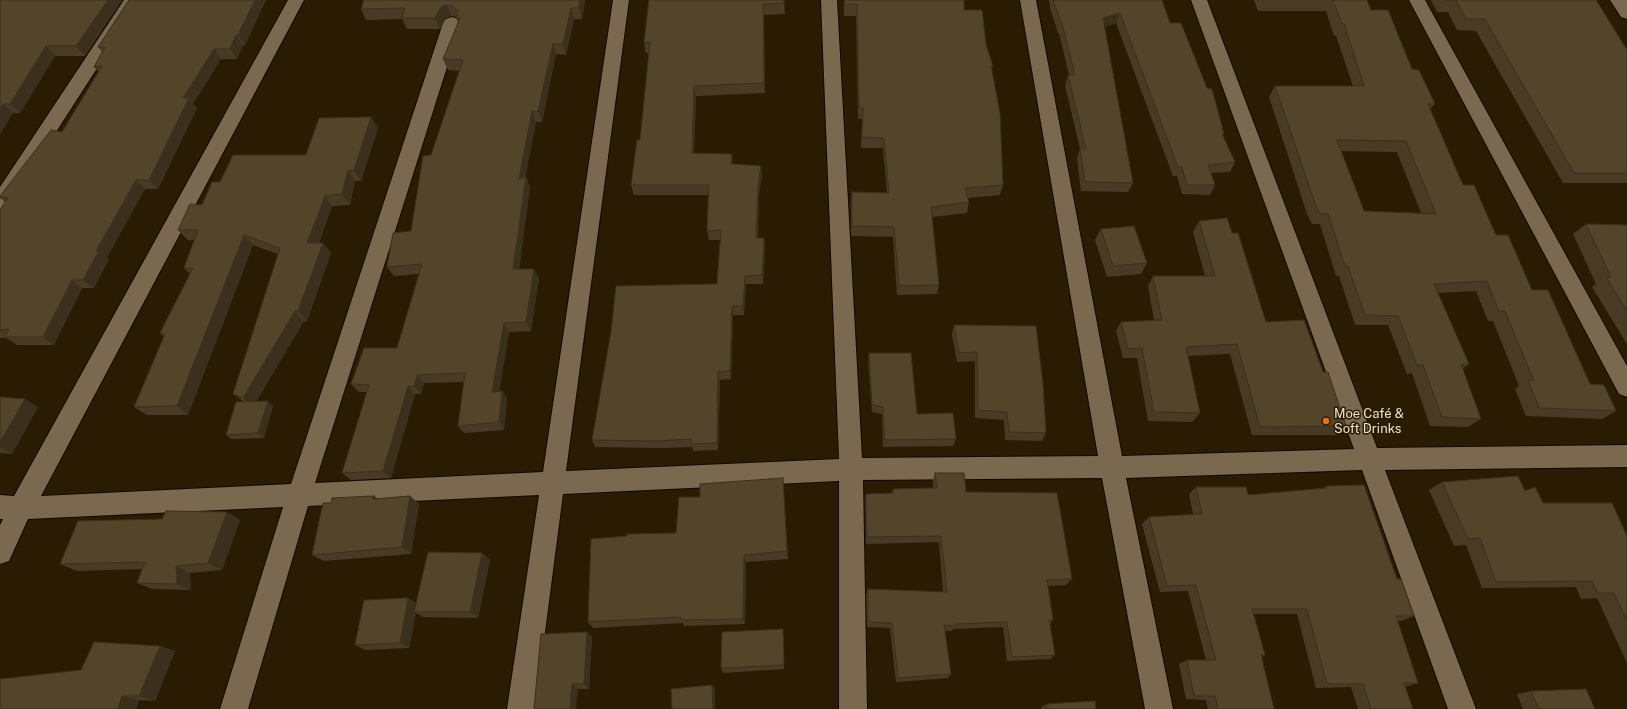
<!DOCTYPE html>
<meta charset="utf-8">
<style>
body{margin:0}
canvas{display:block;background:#2a1c02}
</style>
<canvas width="1627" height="709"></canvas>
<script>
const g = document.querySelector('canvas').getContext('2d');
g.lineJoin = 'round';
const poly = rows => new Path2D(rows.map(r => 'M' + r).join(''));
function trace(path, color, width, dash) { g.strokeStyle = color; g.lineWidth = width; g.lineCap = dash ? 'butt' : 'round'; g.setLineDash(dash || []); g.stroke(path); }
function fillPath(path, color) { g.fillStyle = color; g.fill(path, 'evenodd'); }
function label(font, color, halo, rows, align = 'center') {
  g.font = font + ' "Public Sans",sans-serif'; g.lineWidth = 3; g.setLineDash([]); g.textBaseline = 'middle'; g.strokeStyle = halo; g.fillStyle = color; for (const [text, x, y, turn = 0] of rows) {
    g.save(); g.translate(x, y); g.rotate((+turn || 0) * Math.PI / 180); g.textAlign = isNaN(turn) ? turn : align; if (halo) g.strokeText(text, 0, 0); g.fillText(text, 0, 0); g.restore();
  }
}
const street = poly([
 [124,0,141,0,7,208,0,211,0,187,124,0],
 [288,0,304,0,41,496,291,484,443,23,446,19,452,17,458,19,461,23,315,483,543,472,613,0,629,0,566,471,839,459,821,0,837,0,862,458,1098,456,1020,0,1036,0,1122,456,1354,449,1191,0,1207,0,1377,448,1627,445,1627,467,1385,470,1476,709,1448,709,1362,470,1126,478,1173,709,1145,709,1102,478,863,480,867,709,839,709,839,481,563,494,535,709,507,709,539,495,308,506,248,709,220,709,283,507,28,519,9,561,0,564,0,525,3,519,0,519,0,495,14,496,288,0],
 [1409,0,1425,0,1627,366,1627,397,1619,394,1409,0],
 [1610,0,1627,0,1627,19,1621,17,1610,0]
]);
trace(street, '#120600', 2);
fillPath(street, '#7a694e');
fillPath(poly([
 [0,0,122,0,85,56,55,56,20,113,13,113,0,134],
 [129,0,266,0,245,45,243,45,237,59,221,59,193,104,197,108,158,189,145,189,107,257,109,259,94,288,82,288,54,345,17,345,6,338,0,338,0,210,5,202,0,198,0,196,62,132,99,72,94,67,102,52,98,47],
 [364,0,585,0,582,19,574,19,566,55,556,54,542,122,536,122,525,178,526,177,530,187,519,269,539,278,531,331,509,332,499,391,502,391,507,399,504,430,464,433,458,426,464,382,424,383,421,394,415,394,391,478,351,480,342,473,367,392,359,392,351,384,397,348,419,274,394,276,387,267,411,231,431,155,460,71,448,70,443,59,458,23,456,18,456,17,452,16,446,18,440,29,407,29,402,19,366,20,361,9],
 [649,0,784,0,785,14,764,15,765,93,696,96,694,153,733,164,762,175,759,194,758,238,764,238,765,247,763,284,746,284,744,315,733,315,731,379,720,380,718,450,693,451,692,447,661,448,595,447,592,440,717,284,720,240,709,240,707,231,708,195,634,195,631,185,640,140,649,53,646,53,644,42],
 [844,0,964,10,986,44,993,66,992,69,1003,185,1000,195,968,198,969,202,967,213,932,217,939,285,937,294,897,295,893,237,851,236,851,203,852,192,887,193,883,148,861,148,862,119,858,119,856,16,844,16],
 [1049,0,1162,0,1170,23,1224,134,1223,135,1235,162,1230,172,1211,173,1215,185,1210,195,1182,194,1177,176,1173,176,1116,23,1104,27,1133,183,1128,192,1081,191,1077,158,1080,149,1065,85,1068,75,1069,75,1059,33,1058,33,1050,8],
 [1254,0,1367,0,1371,10,1412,69,1435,104,1430,109,1463,185,1532,290,1590,384,1616,411,1602,419,1526,416,1515,389,1519,386,1493,321,1488,321,1476,291,1438,293,1469,364,1462,369,1481,419,1468,427,1430,426,1412,373,1407,374,1388,325,1355,325,1339,276,1336,276,1320,224,1312,224,1307,214,1269,97,1275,86,1353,86,1336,36,1334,36,1326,11,1258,11],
 [1341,151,1397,152,1421,213,1364,211],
 [1431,0,1596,0,1627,50,1627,183,1563,183,1476,31,1457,30,1448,12,1437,12],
 [371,117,378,128,361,181,355,181,350,205,332,206,319,243,323,243,331,253,307,321,304,321,256,402,273,406,264,438,232,439,226,435,244,402,233,394,278,254,253,245,188,415,147,415,134,407,164,337,160,333,190,274,184,268,194,240,188,240,178,230,202,205,220,182,306,155],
 [1199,221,1232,233,1266,322,1323,372,1346,426,1336,435,1252,435,1230,354,1188,356,1200,413,1192,422,1148,421,1137,358,1123,358,1116,331,1121,322,1154,320,1148,286,1153,276,1205,276,1193,232],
 [1586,224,1627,225,1627,344,1592,287,1596,284,1573,234],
 [1101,229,1147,263,1141,274,1107,277,1095,240],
 [954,325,1046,433,1042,441,1005,440,1004,420,975,418,975,361,957,362,952,334],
 [869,353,917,414,956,439,953,446,883,447,882,414,872,412,868,361],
 [0,397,38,407,12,454,0,453],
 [935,473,966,492,1072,579,1066,585,1048,586,1053,620,1050,624,1055,655,1050,659,1007,661,1003,627,953,629,952,631,945,631,951,674,948,678,896,682,890,628,867,627,866,595,868,589,943,592,939,542,866,544,865,502,866,494,892,493,893,489,933,488,933,481],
 [783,478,788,559,746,562,745,624,684,626,683,623,593,628,588,622,627,536,676,533,700,497],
 [1442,482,1525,491,1543,503,1627,536,1627,663,1597,598,1581,599,1576,587,1482,588,1466,545,1454,546,1429,490],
 [1326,486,1397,579,1414,616,1401,621,1398,621,1418,683,1405,687,1413,709,1358,709,1351,687,1316,688,1297,614,1254,614,1265,655,1262,657,1274,709,1208,709,1206,700,1186,699,1179,664,1187,660,1206,660,1188,591,1160,592,1142,524,1149,517,1193,514,1189,494,1196,487,1248,495,1323,488],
 [374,496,378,499,410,496,419,504,411,554,324,561,312,555,331,503],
 [227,512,240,520,222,570,190,573,191,590,152,589,137,583,142,569,77,571,60,564,162,519],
 [482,553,490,560,478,618,423,617,416,613,409,648,365,650,355,645,408,598,416,604],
 [587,632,592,637,589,689,578,689,534,709],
 [783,635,784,669,723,673,721,668],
 [160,646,175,651,155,701,139,700,136,709,81,670],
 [1531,691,1595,709,1523,709,1517,694],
 [1047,704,1096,709,1041,709,1041,707]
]), '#483a24');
fillPath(poly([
 [108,0,122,0,85,56,76,46],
 [255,0,266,0,245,45,238,35],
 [580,0,585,0,582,19,579,8],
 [763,4,764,15,765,93,764,83],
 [447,5,452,16,446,18,440,29,435,18,441,7],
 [571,8,574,19,566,55,563,44],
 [1120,13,1116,23,1099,28,1103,18],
 [236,35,243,45,237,59,230,49],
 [553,44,556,54,542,122,538,111],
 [46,46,55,56,20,113,10,104],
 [214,49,221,59,193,104,197,108,158,189,149,180,183,98],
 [694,86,696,96,693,163,692,153],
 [3,104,13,113,0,134,0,109],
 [532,111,536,122,523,189,519,179],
 [371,117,378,128,361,181,354,170],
 [732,154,733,164,732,174,731,164],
 [761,166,762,175,759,194,757,247,756,238,758,185],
 [348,170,355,181,350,205,342,194],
 [526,177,530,187,518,278,513,269],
 [136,180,145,189,107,257,109,259,94,288,83,280,96,251],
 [325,196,332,206,315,253,307,243],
 [244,235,253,245,188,415,177,406],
 [764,238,765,247,763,284,762,275],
 [323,243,331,253,307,321,298,311],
 [534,269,539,278,531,331,526,322],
 [745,276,746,284,744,315,743,306],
 [72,280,82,288,54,345,43,337],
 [732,306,733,315,731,379,730,371],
 [295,311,304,321,253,406,243,398],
 [504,323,509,332,498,400,492,392],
 [718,372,720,380,718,450,717,443],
 [417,375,424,383,421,394,414,386],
 [408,386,415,394,391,478,383,471],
 [502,391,507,399,504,430,499,422],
 [25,399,38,407,12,454,0,447,0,442],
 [268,401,273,406,264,438,258,433],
 [374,496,383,504,373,499],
 [410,496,419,504,411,554,402,547],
 [227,512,240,520,222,570,208,563],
 [482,553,490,560,478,618,470,612],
 [744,555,746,562,745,624,743,619],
 [176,566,190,573,191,590,177,584],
 [408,598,417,604,414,612,416,613,409,648,400,643],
 [587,632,592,637,589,689,584,684],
 [160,646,175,651,155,701,139,696],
 [572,684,578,689,576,709,570,709],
 [712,685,715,689,715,709,713,709],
 [122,696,139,700,136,709,118,709]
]), '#3b301d');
const building = poly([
 [0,0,108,0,76,46,46,46,10,104,3,104,0,109,0,0],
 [129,0,255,0,238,35,236,35,230,49,214,49,183,98,189,98,149,180,136,180,96,251,99,251,83,280,72,280,43,337,5,337,9,329,0,330,0,210,8,198,0,197,0,196,51,130,62,132,102,66,94,67,105,47,98,47,129,0],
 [364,0,580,0,579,8,571,8,563,44,553,44,538,111,532,111,519,179,526,177,513,269,534,269,526,322,504,323,492,392,502,391,499,422,458,426,465,373,417,375,414,386,408,386,383,471,342,473,369,385,351,384,364,348,397,348,422,264,387,267,393,233,411,231,423,156,431,155,463,60,443,59,460,18,456,18,458,11,454,7,447,5,441,7,435,18,402,18,405,8,361,9,364,0],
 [649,0,784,0,784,3,763,4,764,83,694,86,692,153,732,154,731,164,761,166,758,185,756,238,764,238,762,275,745,276,743,306,732,306,730,371,718,372,717,443,691,444,691,439,658,441,592,440,611,332,616,286,717,284,721,230,707,231,709,185,631,185,637,140,640,140,650,42,644,42,649,0],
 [845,0,964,0,964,10,982,10,986,44,993,66,991,66,1000,113,1003,185,965,188,969,202,931,207,939,285,899,286,894,227,852,226,852,192,889,193,884,138,862,137,863,108,859,108,857,4,844,4,845,0],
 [1053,0,1162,0,1170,23,1181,23,1207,88,1212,89,1224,134,1222,134,1235,162,1208,165,1215,185,1187,185,1182,167,1178,167,1120,13,1103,18,1133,183,1085,182,1080,149,1086,149,1068,75,1075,75,1062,23,1061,23,1053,0],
 [1333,0,1367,0,1371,10,1388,10,1412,69,1419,70,1435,104,1428,104,1463,185,1474,185,1496,235,1508,235,1532,290,1548,290,1590,384,1604,385,1616,411,1539,408,1528,380,1534,381,1505,311,1499,311,1487,281,1434,284,1469,364,1461,364,1481,419,1442,417,1423,365,1417,365,1398,316,1365,315,1348,266,1345,266,1328,213,1320,214,1315,203,1275,86,1364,86,1344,24,1342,24,1333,0],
 [1337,140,1406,141,1436,214,1364,211,1337,140],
 [1445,0,1596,0,1627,50,1627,173,1574,173,1485,19,1466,19,1456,0,1445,0],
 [371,117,354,170,348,170,342,194,325,196,307,243,323,243,298,311,295,311,243,398,233,394,280,248,244,235,177,406,134,407,165,334,160,333,193,268,184,268,198,230,178,230,190,204,202,205,212,182,220,182,233,155,306,155,319,118,371,117],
 [1227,218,1232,233,1238,233,1266,322,1304,320,1323,372,1328,372,1346,426,1260,427,1237,344,1186,347,1200,413,1154,412,1142,348,1128,349,1121,322,1162,320,1153,276,1215,276,1199,221,1227,218],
 [1586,224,1627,225,1627,311,1606,277,1611,277,1586,224],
 [1134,226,1147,263,1113,266,1101,229,1134,226],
 [954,325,1036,326,1043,384,1046,433,1009,432,1007,412,978,410,977,352,959,353,954,325],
 [869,353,911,353,917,414,953,413,956,439,885,440,883,407,872,405,869,353],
 [0,397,25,399,0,442,0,397],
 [268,401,258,433,226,435,236,402,268,401],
 [935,473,964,473,966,492,1057,493,1072,579,1047,580,1053,620,1049,620,1055,655,1012,657,1007,622,955,624,955,626,944,625,951,674,898,678,892,623,868,622,868,589,947,592,941,536,867,537,866,494,893,493,893,489,937,488,935,473],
 [1518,476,1525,491,1535,487,1543,503,1612,503,1627,536,1627,620,1614,593,1598,593,1592,581,1496,582,1480,538,1468,539,1442,482,1518,476],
 [783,478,787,551,744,555,743,619,681,620,681,617,588,622,591,539,627,536,627,534,676,533,679,497,700,497,700,484,783,478],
 [1364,485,1397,579,1401,579,1414,616,1396,616,1418,683,1404,683,1413,709,1371,709,1363,684,1327,684,1307,609,1252,609,1265,655,1261,655,1274,709,1218,709,1215,696,1194,696,1187,660,1216,660,1196,585,1167,586,1149,517,1202,514,1196,487,1246,487,1248,495,1327,488,1326,486,1364,485],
 [374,496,373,499,410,496,402,547,312,555,323,503,331,503,332,498,374,496],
 [166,511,227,512,208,563,176,566,177,584,137,583,145,562,60,564,78,521,162,519,166,511],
 [428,552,482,553,470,612,414,612,428,552],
 [408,598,400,643,355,645,364,600,408,598],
 [783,629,784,665,721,668,722,632,783,629],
 [587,632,584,684,572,684,570,709,534,709,541,634,587,632],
 [94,642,160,646,139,696,122,696,118,709,0,709,0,679,81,670,94,642],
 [712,685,713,709,672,709,671,689,712,685],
 [1586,689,1595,709,1539,709,1531,691,1586,689],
 [1095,701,1096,709,1047,709,1047,704,1095,701]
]);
fillPath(building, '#54442a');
trace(building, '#3b301d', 1);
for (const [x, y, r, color] of [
 [1326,421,4,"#e8710a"]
]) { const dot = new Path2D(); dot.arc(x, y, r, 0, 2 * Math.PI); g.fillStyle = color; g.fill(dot); trace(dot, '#2a1c02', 1.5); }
label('13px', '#ebe2d3', '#2a1c02', [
 ["Moe Café &",1334,414],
 ["Soft Drinks",1334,429]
], 'left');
</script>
